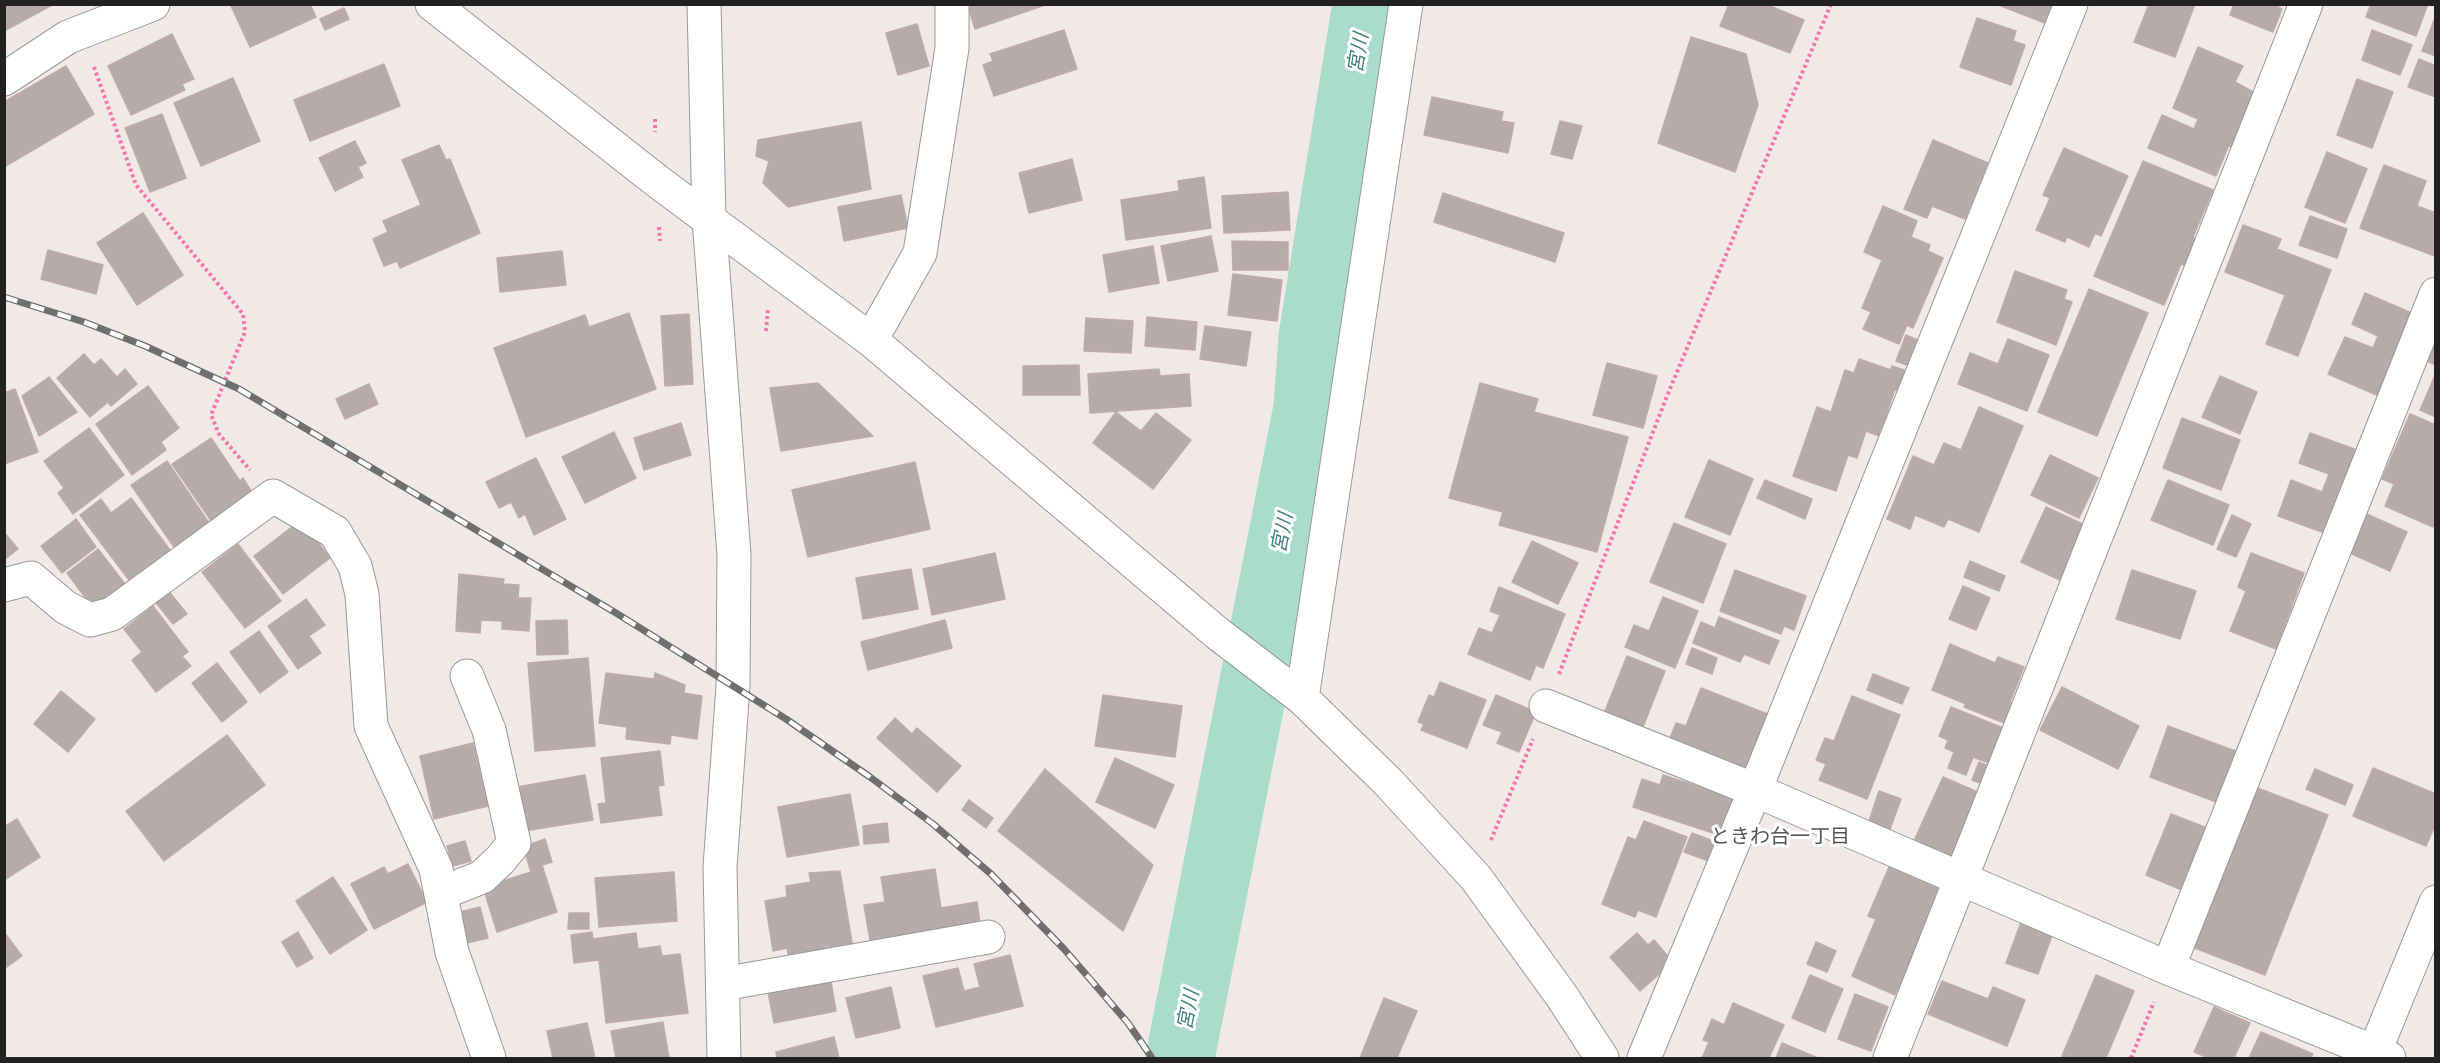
<!DOCTYPE html>
<meta charset="utf-8">
<style>
body{margin:0}
#map{position:relative;width:2440px;height:1063px;overflow:hidden;background:#f1e9e8;font-family:"PT Sans Narrow",sans-serif}
canvas{display:block}
.frame{position:absolute;inset:0;border:6px solid #212121;pointer-events:none}
</style>
<div id="map">
<canvas width="2440" height="1063"></canvas>
<div class="frame"></div>
</div>
<script>
const g = document.querySelector('canvas').getContext('2d');
g.lineJoin = 'round';
const poly = rows => new Path2D(rows.map(r => 'M' + r).join(''));
function trace(path, color, width, dash) { g.strokeStyle = color; g.lineWidth = width; g.lineCap = dash ? 'butt' : 'round'; g.setLineDash(dash || []); g.stroke(path); }
function fillPath(path, color) { g.fillStyle = color; g.fill(path, 'evenodd'); }
function label(font, color, halo, rows, align = 'center') {
  g.font = font + ' "PT Sans Narrow","Noto Sans JP",sans-serif'; g.lineWidth = 6; g.setLineDash([]); g.textBaseline = 'middle'; g.strokeStyle = halo; g.fillStyle = color; for (const [text, x, y, turn = 0] of rows) {
    g.save(); g.translate(x, y); g.rotate((+turn || 0) * Math.PI / 180); g.textAlign = isNaN(turn) ? turn : align; if (halo) g.strokeText(text, 0, 0); g.fillText(text, 0, 0); g.restore();
  }
}
trace(poly([
 [1180,1058,1308,408,1313,337,1367,4]
]), '#aadccd', 69);
const building = poly([
 [4,4,54,4,4,31,4,4],
 [235,4,310,4,316,17,250,47,231,6,235,4],
 [1048,4,975,29,968,7,975,4,1048,4],
 [1729,4,1765,4,1804,20,1790,53,1720,26,1729,4],
 [1996,4,2058,4,2050,25,1996,4],
 [2149,4,2195,4,2175,57,2134,42,2149,4],
 [2234,4,2272,4,2282,9,2273,32,2230,15,2234,4],
 [2371,4,2428,4,2416,36,2366,17,2371,4],
 [344,8,349,19,325,30,320,19,344,8],
 [2436,15,2436,56,2422,51,2436,15],
 [1977,18,2016,31,2013,41,2025,45,2011,85,1960,67,1977,18],
 [917,24,929,66,898,75,886,33,917,24],
 [1064,30,1077,69,994,96,983,65,993,61,990,54,1064,30],
 [2372,30,2412,45,2400,75,2362,60,2372,30],
 [172,34,194,79,182,84,185,90,131,115,108,66,172,34],
 [1691,37,1746,54,1758,105,1735,172,1658,143,1691,37],
 [2198,47,2243,66,2235,82,2262,97,2239,149,2229,145,2216,176,2148,148,2162,115,2194,129,2198,119,2173,108,2198,47],
 [2419,59,2436,66,2436,97,2408,87,2419,59],
 [384,64,400,106,310,141,294,100,384,64],
 [66,66,94,114,4,167,4,102,66,66],
 [233,78,260,141,201,166,174,103,233,78],
 [2357,79,2393,92,2372,148,2337,135,2357,79],
 [1432,97,1503,112,1501,121,1514,123,1508,153,1424,135,1432,97],
 [162,114,186,178,150,192,125,128,162,114],
 [1560,121,1582,126,1572,159,1551,154,1560,121],
 [861,122,871,189,788,207,763,183,769,161,756,156,758,140,861,122],
 [1933,140,1988,163,1965,219,1932,206,1927,218,1904,209,1933,140],
 [355,141,366,163,358,167,363,177,335,191,319,158,355,141],
 [439,145,446,160,450,159,480,233,400,268,397,261,384,266,373,239,388,232,383,221,421,205,402,160,439,145],
 [2064,148,2128,176,2101,236,2095,233,2089,247,2067,237,2065,242,2036,230,2050,198,2043,195,2064,148],
 [2327,152,2367,169,2345,223,2305,207,2327,152],
 [1072,159,1082,200,1029,213,1019,173,1072,159],
 [2143,161,2213,190,2193,237,2199,241,2188,267,2181,264,2164,305,2094,276,2143,161],
 [2384,165,2426,181,2417,206,2436,213,2435,256,2360,228,2384,165],
 [1204,177,1211,228,1126,240,1121,200,1179,191,1178,181,1204,177],
 [1288,192,1290,230,1224,233,1222,196,1288,192],
 [1443,193,1564,233,1555,262,1434,222,1443,193],
 [901,195,908,228,844,241,838,207,901,195],
 [1883,206,1917,221,1911,237,1930,245,1928,251,1943,258,1913,328,1907,325,1899,344,1863,329,1871,312,1862,308,1882,260,1864,252,1883,206],
 [143,213,183,275,137,305,97,243,143,213],
 [2310,216,2347,229,2337,258,2299,245,2310,216],
 [2243,225,2281,239,2277,249,2331,270,2298,356,2266,344,2285,295,2225,272,2243,225],
 [1211,236,1218,271,1168,281,1161,246,1211,236],
 [1232,241,1288,242,1288,270,1233,270,1232,241],
 [1153,246,1159,283,1109,292,1103,255,1153,246],
 [48,250,103,265,96,294,41,279,48,250],
 [562,251,566,285,500,292,497,258,562,251],
 [2015,271,2067,290,2064,299,2072,302,2056,345,1997,322,2015,271],
 [1233,274,1282,280,1277,321,1228,315,1233,274],
 [2089,289,2148,313,2097,436,2038,412,2089,289],
 [2365,293,2414,314,2379,396,2328,374,2345,337,2373,348,2378,336,2352,324,2365,293],
 [629,313,656,389,526,437,494,348,585,315,589,327,629,313],
 [689,314,693,384,665,386,661,316,689,314],
 [1147,317,1197,322,1195,350,1145,346,1147,317],
 [1086,318,1133,321,1131,353,1084,351,1086,318],
 [1205,326,1251,332,1246,366,1200,359,1205,326],
 [1906,335,1922,342,1912,367,1896,361,1906,335],
 [2008,339,2049,355,2027,411,1958,384,1970,353,1998,364,2008,339],
 [2430,341,2436,343,2436,365,2422,359,2430,341],
 [84,354,94,365,101,359,117,377,125,369,137,384,111,406,108,402,90,417,57,378,84,354],
 [1859,359,1891,370,1892,366,1910,372,1903,392,1895,389,1879,436,1866,431,1857,458,1848,455,1836,491,1793,476,1817,407,1831,412,1845,370,1854,373,1859,359],
 [1607,363,1657,376,1643,428,1593,415,1607,363],
 [1079,365,1080,395,1023,395,1023,366,1079,365],
 [1159,369,1160,376,1189,374,1191,406,1090,413,1088,374,1159,369],
 [2436,373,2436,417,2420,410,2436,373],
 [2220,376,2257,392,2240,434,2202,417,2220,376],
 [49,377,77,412,39,436,22,396,49,377],
 [818,383,873,436,781,451,770,388,818,383],
 [1480,383,1538,399,1534,412,1628,437,1597,552,1499,525,1503,512,1449,498,1480,383],
 [369,384,378,404,345,419,336,399,369,384],
 [148,386,179,428,161,442,166,450,132,475,96,424,148,386],
 [15,389,38,452,4,464,4,393,15,389],
 [1979,407,2023,426,1979,532,1948,519,1944,527,1915,515,1910,529,1887,519,1913,456,1934,465,1944,443,1961,450,1979,407],
 [1116,412,1141,431,1156,413,1191,440,1153,489,1093,443,1116,412],
 [2410,414,2436,425,2436,521,2433,527,2385,506,2394,484,2382,479,2410,414],
 [2182,418,2240,440,2221,490,2163,468,2182,418],
 [681,423,691,455,644,470,634,438,681,423],
 [89,428,124,475,73,514,58,493,64,488,44,461,89,428],
 [614,432,636,478,585,503,562,457,614,432],
 [2310,433,2360,451,2330,535,2278,516,2291,480,2322,492,2329,474,2299,463,2310,433],
 [211,438,240,481,243,478,253,494,212,522,172,464,211,438],
 [2050,455,2098,478,2079,518,2031,495,2050,455],
 [536,458,566,519,534,535,525,514,519,518,511,502,499,508,486,482,536,458],
 [1709,460,1753,479,1730,535,1685,517,1709,460],
 [167,461,209,523,174,547,131,485,167,461],
 [915,462,930,529,808,557,792,490,915,462],
 [1765,480,1812,499,1805,519,1757,498,1765,480],
 [2168,480,2229,505,2213,545,2151,520,2168,480],
 [131,498,170,550,129,580,80,515,101,499,111,513,131,498],
 [2046,507,2087,526,2062,581,2021,562,2046,507],
 [2360,511,2407,532,2390,571,2343,550,2360,511],
 [2232,515,2251,524,2236,557,2217,549,2232,515],
 [76,519,96,547,62,573,41,546,76,519],
 [301,520,330,558,283,594,254,556,301,520],
 [1674,523,1726,544,1703,603,1650,582,1674,523],
 [4,532,18,549,4,560,4,532],
 [1532,541,1578,563,1558,604,1512,582,1532,541],
 [238,544,281,601,245,628,202,572,238,544],
 [98,549,125,584,93,608,67,573,98,549],
 [995,553,1005,599,932,615,923,569,995,553],
 [2251,553,2304,573,2276,649,2230,631,2246,591,2238,587,2251,553],
 [1970,561,2005,576,1999,591,1964,577,1970,561],
 [911,569,918,609,863,619,856,578,911,569],
 [1735,570,1806,596,1794,630,1784,626,1781,634,1720,611,1735,570],
 [2132,570,2196,591,2180,639,2116,619,2132,570],
 [459,574,504,579,503,584,519,585,518,598,531,598,529,631,502,629,502,621,481,620,480,633,456,631,459,574],
 [1963,586,1990,598,1976,630,1949,619,1963,586],
 [1499,587,1565,614,1543,668,1536,665,1530,680,1468,654,1479,628,1492,633,1500,615,1490,611,1499,587],
 [167,589,187,614,173,624,153,599,167,589],
 [1663,597,1698,611,1675,668,1625,647,1634,625,1649,631,1663,597],
 [306,599,325,625,309,636,321,653,298,669,268,626,306,599],
 [153,606,188,652,182,656,191,666,156,692,132,660,142,652,124,629,153,606],
 [1719,617,1779,641,1769,664,1744,654,1740,662,1693,643,1701,622,1715,628,1719,617],
 [567,620,568,654,537,655,536,621,567,620],
 [945,620,952,648,868,670,861,642,945,620],
 [259,631,288,672,260,693,230,652,259,631],
 [1950,644,1995,663,1998,657,2024,667,2010,702,2020,706,2012,726,1964,707,1966,704,1932,690,1950,644],
 [1692,648,1717,658,1712,674,1686,664,1692,648],
 [1627,656,1665,671,1643,727,1605,711,1627,656],
 [588,658,595,746,535,751,528,663,588,658],
 [217,663,247,702,222,722,192,683,217,663],
 [606,673,654,679,655,673,685,685,684,693,702,696,697,739,671,735,670,744,626,739,627,727,599,723,606,673],
 [1873,674,1909,688,1902,704,1867,690,1873,674],
 [1440,682,1486,700,1467,748,1421,730,1424,724,1418,722,1429,695,1434,697,1440,682],
 [2062,687,2139,726,2118,769,2040,730,2062,687],
 [1701,688,1770,715,1747,774,1668,743,1676,723,1686,726,1701,688],
 [61,691,95,719,68,752,34,724,61,691],
 [1103,695,1182,706,1175,757,1095,746,1103,695],
 [1496,695,1536,712,1519,752,1497,743,1502,732,1483,725,1496,695],
 [1852,696,1900,715,1867,799,1819,780,1826,764,1816,760,1825,738,1834,741,1852,696],
 [1951,707,2008,730,1994,765,1973,757,1966,775,1948,768,1954,752,1945,748,1948,740,1939,736,1951,707],
 [895,718,912,734,917,728,961,766,937,792,877,738,895,718],
 [2168,726,2238,752,2219,803,2150,777,2168,726],
 [227,735,265,785,164,861,126,811,227,735],
 [473,743,488,806,434,819,420,756,473,743],
 [660,751,664,785,658,786,662,815,601,823,598,804,606,803,601,758,660,751],
 [1115,758,1174,785,1155,828,1096,802,1115,758],
 [1979,762,1996,769,1989,786,1972,780,1979,762],
 [2373,768,2436,794,2436,823,2426,846,2353,816,2373,768],
 [1045,769,1153,865,1123,931,998,831,1045,769],
 [2315,769,2353,785,2345,805,2306,789,2315,769],
 [585,775,593,820,524,831,517,787,585,775],
 [1663,775,1736,799,1730,818,1725,817,1719,835,1633,807,1642,779,1660,785,1663,775],
 [1943,777,1987,796,1958,863,1913,843,1943,777],
 [2255,787,2328,815,2265,975,2192,947,2255,787],
 [1879,791,1901,799,1889,832,1868,824,1879,791],
 [850,794,859,845,787,857,778,807,850,794],
 [969,800,993,818,986,828,962,810,969,800],
 [2171,814,2207,828,2182,890,2146,875,2171,814],
 [17,819,40,857,4,880,4,827,17,819],
 [1644,821,1687,837,1656,917,1638,910,1635,917,1602,904,1628,837,1636,840,1644,821],
 [887,823,889,842,864,844,863,826,887,823],
 [1692,833,1721,844,1714,863,1684,852,1692,833],
 [545,839,552,862,542,865,557,912,497,932,483,887,531,872,523,847,545,839],
 [465,841,471,861,453,866,447,846,465,841],
 [408,864,427,902,374,929,351,884,384,867,388,874,408,864],
 [1889,867,1946,891,1909,978,1904,975,1895,995,1852,976,1876,919,1868,916,1889,867],
 [935,869,941,908,977,902,980,923,870,941,864,905,885,902,881,877,935,869],
 [840,871,853,948,789,959,787,948,773,951,765,901,787,897,786,886,811,882,809,873,840,871],
 [674,872,677,921,599,927,595,878,674,872],
 [333,877,367,930,330,954,296,901,333,877],
 [480,907,488,938,467,943,460,912,480,907],
 [569,913,589,913,589,929,568,929,569,913],
 [2021,922,2053,933,2038,974,2006,963,2021,922],
 [4,932,22,956,4,969,4,932],
 [298,932,313,958,297,967,282,942,298,932],
 [592,932,593,939,636,933,638,949,660,946,662,956,680,954,688,1013,606,1023,599,960,574,963,571,935,592,932],
 [1637,933,1648,945,1654,940,1673,962,1640,991,1610,957,1637,933],
 [1816,942,1836,951,1827,972,1807,964,1816,942],
 [1010,955,1023,1006,936,1027,923,976,958,968,964,991,980,987,974,964,1010,955],
 [1810,975,1843,989,1825,1032,1792,1018,1810,975],
 [2096,975,2134,991,2106,1058,2067,1058,2062,1056,2096,975],
 [830,976,836,1011,774,1023,767,987,830,976],
 [1942,981,1988,999,1993,987,2025,1000,2007,1046,1928,1014,1942,981],
 [891,987,900,1028,856,1038,846,998,891,987],
 [1855,994,1888,1007,1871,1051,1838,1039,1855,994],
 [1384,998,1417,1011,1397,1058,1360,1058,1384,998],
 [1733,1003,1784,1025,1769,1058,1702,1058,1709,1042,1703,1040,1712,1019,1724,1025,1733,1003],
 [2214,1007,2250,1023,2234,1058,2209,1058,2194,1052,2214,1007],
 [663,1022,669,1058,616,1058,611,1031,663,1022],
 [587,1023,595,1058,553,1058,547,1031,587,1023],
 [2261,1032,2313,1054,2311,1058,2249,1058,2261,1032],
 [834,1037,839,1058,777,1058,776,1052,834,1037],
 [1782,1043,1818,1058,1776,1058,1782,1043]
]);
fillPath(building, '#b6aaab');
trace(building, '#c2aaac', 1.5);
const minor = poly([
 [432,4,657,181,871,340,1217,633,1302,698,1389,783,1476,878,1561,995,1602,1058],
 [704,4,709,218,734,555,733,686,720,867,724,1058],
 [4,79,68,37,153,4],
 [871,340,920,253,952,48,952,4],
 [4,585,31,578,65,607,90,620,112,614,273,496,335,532,355,566,362,594,371,726,436,869,452,952,489,1058],
 [1302,698,1406,4],
 [1546,706,1755,790,2168,968,2389,1058],
 [442,893,482,877,500,860,514,843,489,730,467,676],
 [2168,968,2436,294],
 [723,984,988,937],
 [1644,1058,1755,790,2071,4],
 [1890,1058,2306,4],
 [2372,1058,2436,902]
]);
trace(minor, '#989898', 35);
trace(poly([
 [94,67,136,185,243,314,245,332,211,415,219,434,250,470],
 [655,119,655,132],
 [659,227,660,241],
 [766,331,768,308],
 [1559,674,1667,396,1831,4],
 [1491,840,1533,739],
 [2131,1058,2154,1002]
]), '#f574ac', 4, [3, 3]);
trace(minor, '#fff', 33);
const rail = poly([
 [4,297,84,322,145,346,239,389,616,613,786,719,870,777,933,824,991,874,1064,949,1128,1023,1152,1058]
]);
trace(rail, '#6f6f6f', 7);
trace(rail, '#fff', 4.5, [14]);
label('italic 20px', '#3c7f7d', '#fff', [
 ["宮川",1359,53,-81],
 ["宮川",1283,533,-79],
 ["宮川",1189,1010,-79]
]);
label('20px', '#545454', '#fff', [
 ["ときわ台一丁目",1780,837]
]);
</script>
